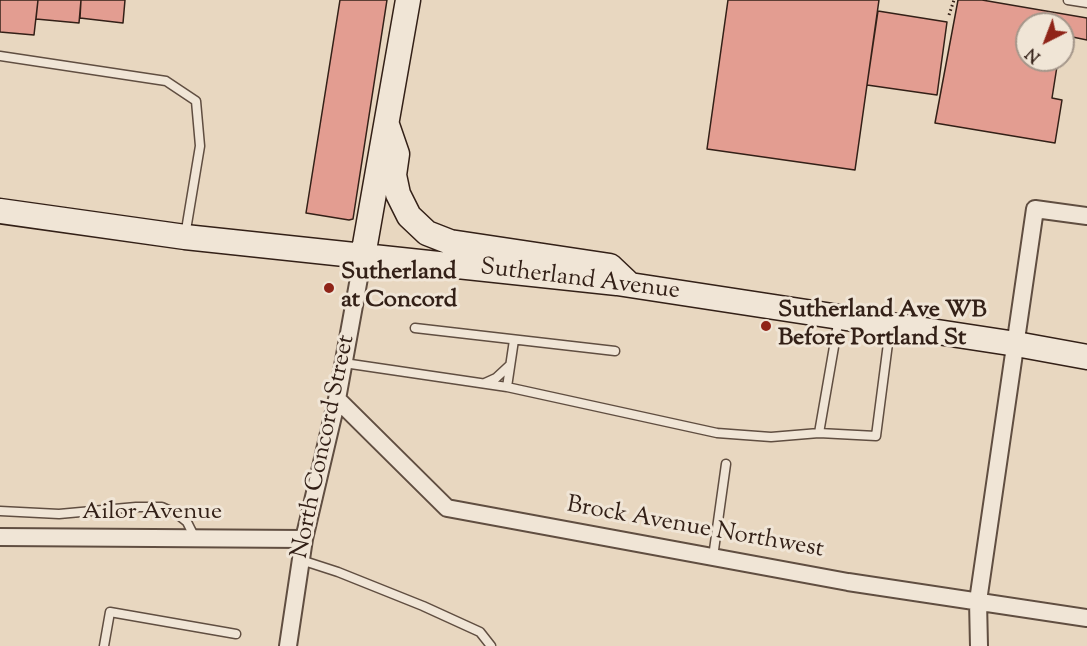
<!DOCTYPE html>
<style>
body{margin:0}
#map{position:relative;width:1087px;height:646px;overflow:hidden;background:#e8d7c0;font-family:"Sorts Mill Goudy",serif}
canvas{display:block}
.north{position:absolute;left:1015px;top:12px;width:60px;height:60px;box-sizing:border-box;background:#f0e5d6;border:2px solid #a4968a;border-radius:50%;rotate:222deg;font-size:16px;font-weight:700;line-height:24px;text-align:center;color:#332017}
.north::after{content:'';display:block;margin:auto;width:21px;height:27px;background:#8f2418;clip-path:polygon(50% 0,100% 100%,50% 72%,0 100%)}
</style>
<div id="map">
<canvas width="1087" height="646"></canvas>
<div class="north">N</div>
</div>
<script>
const g = document.querySelector('canvas').getContext('2d');
g.lineJoin = 'round';
function fillPath(path, color) { g.fillStyle = color; g.fill(path, 'evenodd'); }
const poly = rows => new Path2D(rows.map(r => 'M' + r).join(''));
function trace(path, color, width, dash) { g.strokeStyle = color; g.lineWidth = width; g.lineCap = dash ? 'butt' : 'round'; g.setLineDash(dash || []); g.stroke(path); }
function label(font, color, halo, rows, align = 'center') {
  g.font = font + ' "Sorts Mill Goudy",serif'; g.lineWidth = 6; g.setLineDash([]); g.textBaseline = 'middle'; g.strokeStyle = halo; g.fillStyle = color; for (const [text, x, y, turn = 0] of rows) {
    g.save(); g.translate(x, y); g.rotate((+turn || 0) * Math.PI / 180); g.textAlign = isNaN(turn) ? turn : align; if (halo) g.strokeText(text, 0, 0); g.fillText(text, 0, 0); g.restore();
  }
}
const building = poly([
 [0,0,38,0,34,35,0,32,0,0],
 [38,0,81,0,79,23,36,19,38,0],
 [81,0,125,0,123,23,80,18,81,0],
 [340,0,387,0,353,219,349,220,306,213,340,0],
 [728,0,879,0,855,170,707,149,728,0],
 [958,0,982,0,1087,18,1087,40,1063,35,1063,24,1027,24,1027,60,1058,60,1052,98,1062,100,1055,143,935,123,958,0],
 [878,11,947,22,937,95,867,85,878,11]
]);
fillPath(building, '#e39d91');
trace(building, '#332017', 1.5);
const lane = poly([
 [1068,0,1087,3],
 [0,56,166,81,196,101,200,146,185,236],
 [415,328,615,351],
 [344,363,507,387,717,433,771,437,819,433,876,436,890,328],
 [485,383,496,378,510,365],
 [507,387,514,340],
 [819,433,839,318],
 [0,511,59,514,136,507,162,507,177,514,187,522,195,538],
 [713,557,726,464],
 [301,560,338,572,423,606,480,632,491,646],
 [104,646,110,612,236,634]
]);
const street = poly([
 [337,399,447,508,848,582,1087,618],
 [0,537,304,539],
 [288,646,304,539,337,399,363,256],
 [979,646,978,601,1035,209,1087,216]
]);
const secondary = poly([
 [387,125,397,154,394,175,398,194,409,216,427,233,450,242,610,266,629,284],
 [0,211,185,237,617,283,1016,344,1087,357],
 [363,256,408,0]
]);
trace(lane, '#604e41', 11);
trace(street, '#604e41', 20);
trace(secondary, '#332017', 27);
trace(poly([
 [949,15,954,0]
]), '#332017', 3, [1.5, 3]);
trace(lane, '#f0e5d6', 8);
trace(street, '#f0e5d6', 16);
trace(secondary, '#f0e5d6', 24);
for (const [x, y, r, color] of [
 [329,288,6,"#8f2418"],
 [766,326,6,"#8f2418"]
]) { const dot = new Path2D(); dot.arc(x, y, r, 0, 2 * Math.PI); g.fillStyle = color; g.fill(dot); trace(dot, '#f0e5d6', 2); }
label('bold 24px', '#332017', '#f0e5d6', [
 ["Sutherland",341,274],
 ["at Concord",341,302],
 ["Sutherland Ave WB",778,312],
 ["Before Portland St",778,340]
], 'left');
label('24px', '#332017', '#f0e5d6', [
 ["Sutherland Avenue",580,281,7],
 ["North Concord Street",325,447,-78],
 ["Ailor Avenue",152,514],
 ["Brock Avenue Northwest",695,529,10]
]);
</script>
